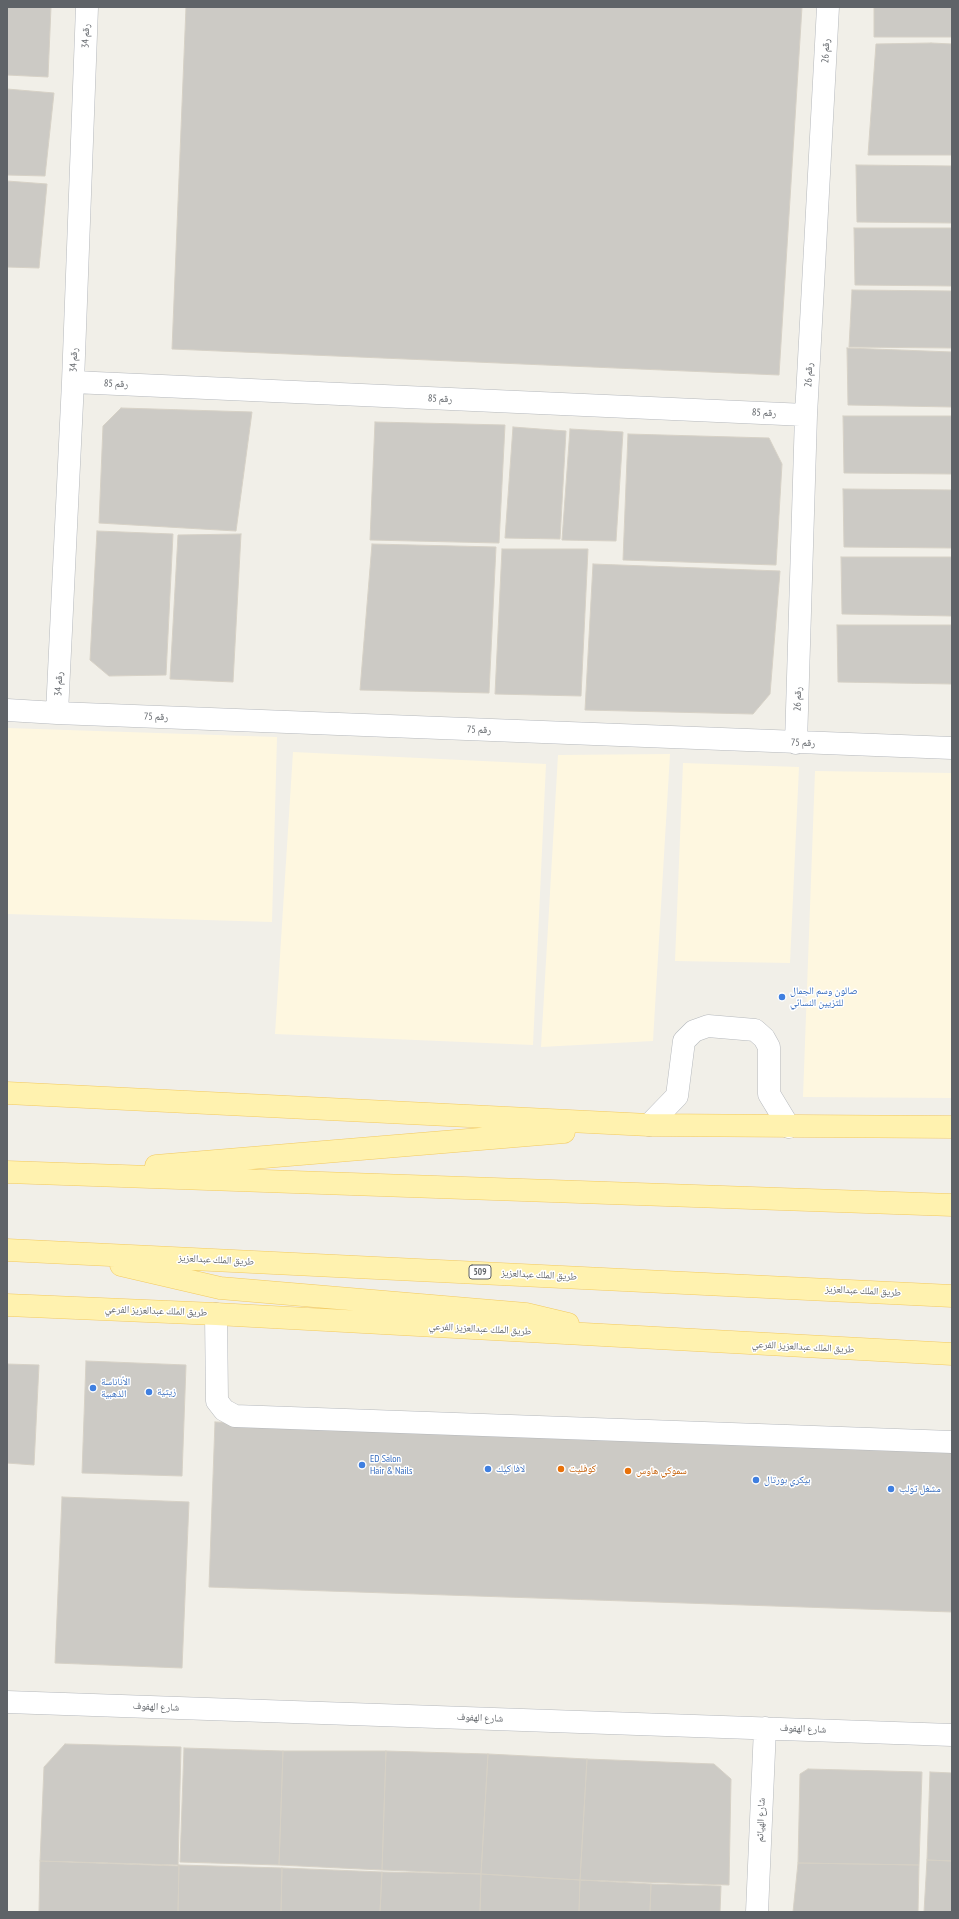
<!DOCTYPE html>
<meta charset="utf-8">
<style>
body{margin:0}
#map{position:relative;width:959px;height:1919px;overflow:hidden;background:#f1efe8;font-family:"PT Sans Narrow",sans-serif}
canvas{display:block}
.frame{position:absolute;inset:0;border:8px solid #5f6368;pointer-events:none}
</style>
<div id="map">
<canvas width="959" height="1919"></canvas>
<div class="frame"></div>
</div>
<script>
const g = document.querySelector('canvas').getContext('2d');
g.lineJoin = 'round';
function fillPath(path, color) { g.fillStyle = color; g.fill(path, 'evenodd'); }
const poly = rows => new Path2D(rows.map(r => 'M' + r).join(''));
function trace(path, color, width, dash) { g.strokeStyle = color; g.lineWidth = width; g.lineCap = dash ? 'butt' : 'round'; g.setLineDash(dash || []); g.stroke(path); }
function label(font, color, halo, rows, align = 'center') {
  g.font = font + ' "PT Sans Narrow","Noto Naskh Arabic",sans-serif'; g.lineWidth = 3; g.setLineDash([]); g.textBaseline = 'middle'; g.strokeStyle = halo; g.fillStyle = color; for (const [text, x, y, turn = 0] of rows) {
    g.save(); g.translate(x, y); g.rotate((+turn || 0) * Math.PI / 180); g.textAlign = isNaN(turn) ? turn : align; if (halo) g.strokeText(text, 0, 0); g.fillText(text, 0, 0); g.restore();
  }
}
fillPath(poly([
 [7,728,277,737,272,922,7,914],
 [293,752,546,764,533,1045,275,1034],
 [670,754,653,1041,541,1047,558,755],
 [683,763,799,767,790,963,675,961],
 [815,771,952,773,952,1098,803,1097]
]), '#fef7e0');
const building = poly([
 [7,7,51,7,48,77,7,75,7,7],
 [186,7,802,7,779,375,172,349,186,7],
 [874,7,952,7,952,37,874,37,874,7],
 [931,43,952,44,952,155,868,155,876,44,931,43],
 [7,89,54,93,45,176,7,175,7,89],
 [856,165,952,166,952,223,857,222,856,165],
 [7,181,47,184,39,268,7,267,7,181],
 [854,228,952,228,952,286,855,285,854,228],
 [852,290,952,291,952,348,849,347,852,290],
 [847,348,952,352,952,407,848,405,847,348],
 [121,408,252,412,236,531,99,523,103,426,121,408],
 [843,416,952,416,952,474,844,473,843,416],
 [375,422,505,425,499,543,370,540,375,422],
 [513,427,566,431,560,539,505,538,513,427],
 [570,429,623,432,616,541,562,540,570,429],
 [628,434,769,438,782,464,776,565,623,560,628,434],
 [843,489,952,490,952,548,844,547,843,489],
 [97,531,173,534,166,675,109,676,90,660,97,531],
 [241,534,233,682,170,679,178,535,241,534],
 [372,544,496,547,489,693,360,690,372,544],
 [502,549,588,549,581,696,495,694,502,549],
 [841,557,952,557,952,616,842,614,841,557],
 [593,564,780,571,770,694,753,714,585,710,593,564],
 [837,625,952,625,952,684,838,682,837,625],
 [86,1361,186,1365,182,1476,82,1473,86,1361],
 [7,1364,39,1365,34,1465,7,1463,7,1364],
 [215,1422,952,1447,952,1612,209,1587,215,1422],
 [62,1497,189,1502,182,1668,55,1663,62,1497],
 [65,1744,181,1747,178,1866,40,1861,44,1767,65,1744],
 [184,1748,283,1751,279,1865,180,1862,184,1748],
 [283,1751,386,1751,382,1870,279,1865,283,1751],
 [386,1751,488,1754,481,1874,382,1870,386,1751],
 [488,1754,587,1759,580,1880,481,1874,488,1754],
 [587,1759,714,1764,731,1779,729,1885,580,1880,587,1759],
 [808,1769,922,1772,919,1865,798,1863,800,1774,808,1769],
 [930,1772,952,1773,952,1861,927,1860,930,1772],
 [927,1860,952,1861,952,1912,924,1912,927,1860],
 [40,1861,179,1865,178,1912,39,1912,40,1861],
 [798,1863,919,1865,918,1912,793,1912,798,1863],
 [179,1865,282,1868,281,1912,178,1912,179,1865],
 [282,1868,382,1872,380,1912,281,1912,282,1868],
 [382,1872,481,1874,480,1912,380,1912,382,1872],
 [481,1874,580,1880,579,1912,480,1912,481,1874],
 [580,1880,651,1884,650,1912,579,1912,580,1880],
 [651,1884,721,1886,720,1912,650,1912,651,1884]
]);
fillPath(building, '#cccac5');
trace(building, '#d6d1c6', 1);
const minor = poly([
 [73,382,806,415],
 [7,710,57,713,952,748],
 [57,713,73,382,87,7],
 [796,743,806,415,828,7],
 [649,1125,677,1096,684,1041,694,1031,708,1026,755,1030,764,1038,769,1047,769,1094,789,1127],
 [216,1314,217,1401,224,1410,235,1416,952,1442],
 [7,1702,952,1735],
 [757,1912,765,1728]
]);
const major = poly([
 [7,1093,649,1125,952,1127],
 [156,1166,564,1132],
 [7,1172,952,1205],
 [7,1250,952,1296],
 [121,1265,220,1288,526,1314,568,1324],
 [7,1305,216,1314,952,1354]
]);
trace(minor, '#b5b8bc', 23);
trace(major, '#f2c960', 23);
trace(minor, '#fff', 22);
trace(major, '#fff2af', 22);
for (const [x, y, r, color] of [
 [782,997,4,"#3f7fe0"],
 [93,1388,4,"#3f7fe0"],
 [149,1392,4,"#3f7fe0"],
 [362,1465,4,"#3f7fe0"],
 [488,1469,4,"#3f7fe0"],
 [561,1469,4,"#e8710a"],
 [628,1471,4,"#e8710a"],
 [756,1480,4,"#3f7fe0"],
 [891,1489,4,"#3f7fe0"]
]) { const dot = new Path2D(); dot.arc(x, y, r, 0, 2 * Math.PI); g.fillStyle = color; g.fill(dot); trace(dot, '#fff', 1.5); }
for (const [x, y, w] of [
 [480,1272,22]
]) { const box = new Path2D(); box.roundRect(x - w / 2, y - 7, w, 14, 3); g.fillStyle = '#fff'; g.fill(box); trace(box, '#5f6368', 1); }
label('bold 9px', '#5f6368', null, [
 ["509",480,1272]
]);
label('10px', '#5f6368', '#fff', [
 ["رقم 34",86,36,-88],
 ["رقم 26",826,51,-87],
 ["رقم 34",74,360,-88],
 ["رقم 26",809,375,-87],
 ["رقم 85",116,384,3],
 ["رقم 85",440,399,3],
 ["رقم 85",764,413,3],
 ["رقم 34",59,684,-87],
 ["رقم 26",798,699,-88],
 ["رقم 75",156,717,2],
 ["رقم 75",479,730,2],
 ["رقم 75",803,743,2],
 ["طريق الملك عبدالعزيز",216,1260,3],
 ["طريق الملك عبدالعزيز",539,1275,3],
 ["طريق الملك عبدالعزيز",863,1291,3],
 ["طريق الملك عبدالعزيز الفرعي",156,1311,2],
 ["طريق الملك عبدالعزيز الفرعي",480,1329,3],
 ["طريق الملك عبدالعزيز الفرعي",803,1347,3],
 ["شارع الهفوف",156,1707,2],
 ["شارع الهفوف",480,1718,2],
 ["شارع الهفوف",803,1729,2],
 ["شارع الهياثم",761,1820,-88]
]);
label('10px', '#366cbe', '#fff', [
 ["صالون وسم الجمال",790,991],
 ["للتزيين النسائي",790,1003],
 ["الأناناسة",101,1382],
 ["الذهبية",101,1394],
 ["زيتية",157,1392],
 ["ED Salon",370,1459],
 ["Hair & Nails",370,1471],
 ["لافا كيك",496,1469],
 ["بيكري بورتال",764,1480],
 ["مشغل تولب",899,1489]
], 'left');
label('10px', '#c56008', '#fff', [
 ["كوفليت",569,1469],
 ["سموكي هاوس",636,1471]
], 'left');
</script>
